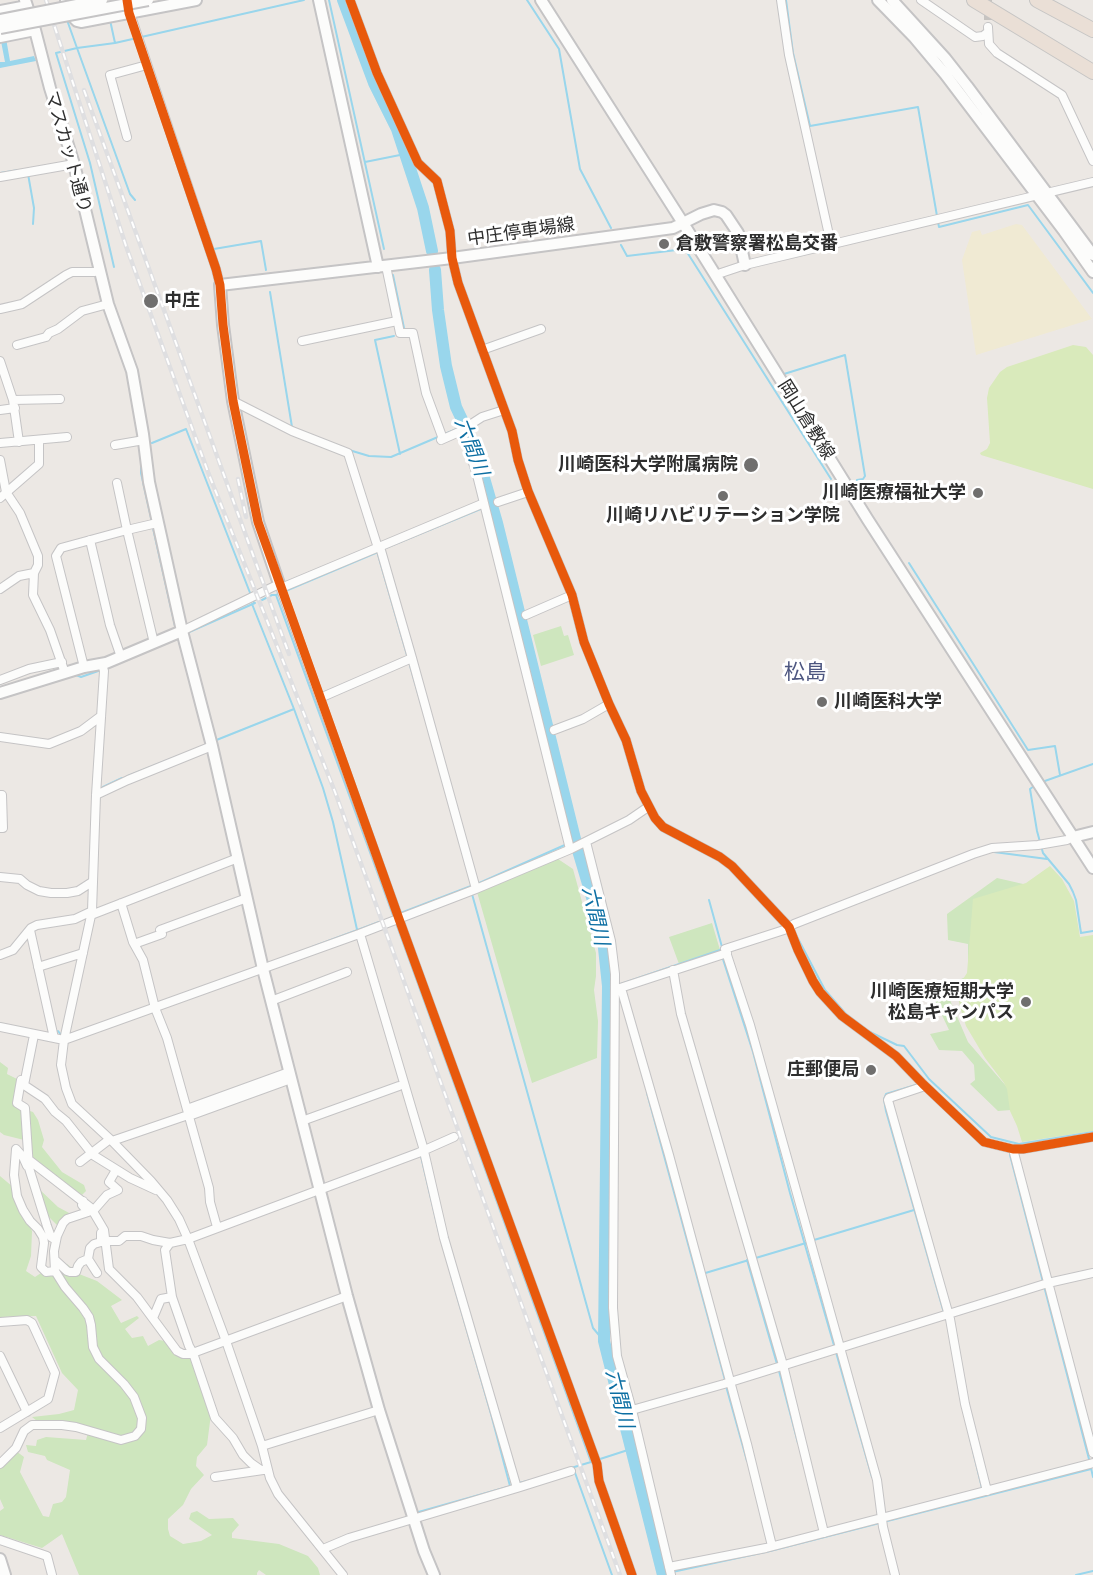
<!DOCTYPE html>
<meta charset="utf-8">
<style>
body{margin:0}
canvas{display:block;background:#ece8e4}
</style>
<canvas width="1093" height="1575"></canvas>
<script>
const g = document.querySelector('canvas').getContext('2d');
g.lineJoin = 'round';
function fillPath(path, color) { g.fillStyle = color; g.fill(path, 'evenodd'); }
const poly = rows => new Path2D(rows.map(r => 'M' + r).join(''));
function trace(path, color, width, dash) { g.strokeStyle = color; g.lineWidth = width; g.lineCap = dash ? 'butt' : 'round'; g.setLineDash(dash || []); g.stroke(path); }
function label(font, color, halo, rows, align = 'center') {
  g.font = font + ' Figtree,"Noto Sans JP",sans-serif'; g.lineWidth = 6; g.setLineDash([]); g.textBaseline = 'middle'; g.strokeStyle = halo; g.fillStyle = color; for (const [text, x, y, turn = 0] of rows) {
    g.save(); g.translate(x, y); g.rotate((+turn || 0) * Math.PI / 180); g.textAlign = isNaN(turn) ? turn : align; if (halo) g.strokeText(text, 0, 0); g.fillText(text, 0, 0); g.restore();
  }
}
fillPath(poly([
 [561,626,564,636,568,635,574,655,541,666,533,635],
 [558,859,573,869,596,953,596,976,594,990,598,1021,597,1058,532,1083,477,892],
 [997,878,1045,889,1024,1109,998,1111,970,1084,975,1080,974,1065,962,1051,939,1050,930,1034,949,1030,931,992,968,976,968,944,948,940,947,914],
 [978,989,1013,1094,968,1042,950,1000],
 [712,923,720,950,679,964,669,937],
 [0,1062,8,1068,7,1074,19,1080,13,1104,23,1110,24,1140,4,1135,0,1132],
 [30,1111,33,1112,38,1120,44,1140,42,1147,62,1172,84,1185,86,1191,82,1195,36,1161,31,1154,28,1114],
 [0,1176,13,1187,21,1211,32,1231,31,1256,26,1271,35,1277,41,1273,54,1273,62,1271,67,1264,79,1274,97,1281,122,1300,111,1306,121,1323,137,1316,139,1318,125,1329,132,1338,143,1336,148,1346,159,1340,165,1341,183,1357,192,1359,211,1414,207,1445,197,1457,196,1466,204,1475,191,1489,183,1505,168,1519,168,1529,170,1536,183,1544,201,1541,212,1535,189,1519,191,1513,197,1511,209,1519,233,1518,239,1525,232,1533,232,1538,279,1544,308,1556,318,1568,320,1575,266,1575,259,1570,257,1573,257,1575,79,1575,62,1534,42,1548,0,1535,0,1511,4,1508,0,1499,0,1467,16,1451,24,1457,20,1472,43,1516,49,1517,53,1504,62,1502,66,1497,70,1470,47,1460,45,1456,28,1452,26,1445,36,1446,37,1440,46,1437,86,1440,89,1429,64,1424,37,1421,32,1417,59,1414,74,1410,78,1390,62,1373,36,1316,0,1317],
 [38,1188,58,1207,71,1214,58,1226,47,1215]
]), '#cee6be');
fillPath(poly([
 [1016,224,1022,225,1092,319,976,355,962,260,972,232,980,230,982,235]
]), '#f0ead3');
fillPath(poly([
 [1073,345,1086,347,1093,355,1093,489,981,455,980,453,987,449,990,443,987,398,989,388,1000,372,1007,367],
 [1050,866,1062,879,1074,901,1080,937,1093,935,1093,1131,1022,1142,1017,1126,1010,1111,1007,1089,1004,1083,985,1058,966,1026,961,1010,957,994,957,988,967,973,973,899,1026,883]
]), '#d9eabb');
fillPath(poly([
 [0,4,10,61,34,56,36,61,0,68,0,62,5,62,0,36]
]), '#99d6ec');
trace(poly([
 [329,0,384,249],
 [527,0,559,49,580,169,611,228],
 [786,0,793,53,810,126,918,107,937,216],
 [67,20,77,48,115,43,304,0],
 [110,20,115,43],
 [365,162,405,154],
 [0,173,19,170],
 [28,174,34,208,33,224],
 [938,222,939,227,1028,205,1093,293],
 [621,245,627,256,685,249,831,479],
 [214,249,261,241,266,270],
 [114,267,90,163,56,53,77,48,130,194,135,200],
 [393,275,404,328],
 [270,292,292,427,294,428],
 [394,336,375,340,400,454],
 [784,374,845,355,865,476,863,479,857,480],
 [152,443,186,429,254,603],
 [349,450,369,456,391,457,459,428],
 [141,452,141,473,152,522],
 [153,528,176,630],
 [383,549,483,508],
 [377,551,422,707],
 [909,563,1028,750,1055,746,1060,775],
 [276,595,378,552],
 [262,600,272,595,276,595,394,918],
 [252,604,294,709,323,788,333,822,358,934],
 [187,633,255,603],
 [176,639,178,638,188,673],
 [76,675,81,677,101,670],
 [214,741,294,709],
 [128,776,178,756],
 [1042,782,1093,764],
 [1034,786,1030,789,1037,831,1043,853,1069,884,1073,892,1076,900,1081,933,1093,931],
 [103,787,122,778],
 [994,852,1047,859],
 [477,884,576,840],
 [472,894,593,1328,604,1341],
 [398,914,471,886],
 [396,923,591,1462],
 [794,931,825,990,846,1014,868,1031,897,1045,904,1046,929,1079,991,1137,1019,1144,1093,1132],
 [312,947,379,922],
 [720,950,753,1052,790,1193,872,1477],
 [608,987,612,987,720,950,722,947,709,900],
 [58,1031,62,1036],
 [919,1084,886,1094,884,1099,886,1111,944,1313],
 [647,1093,725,1380],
 [1010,1155,1090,1463],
 [421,1156,439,1232],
 [814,1240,914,1210],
 [747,1260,777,1364],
 [702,1274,806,1243],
 [451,1275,491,1414,510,1486],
 [779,1371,798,1443],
 [726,1386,747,1461],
 [970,1438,982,1488],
 [597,1460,631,1449],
 [571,1468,591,1462],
 [1091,1468,1093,1477],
 [574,1470,612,1575],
 [519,1483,531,1480],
 [415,1513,511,1486],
 [663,1574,770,1551,1091,1469],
 [1076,1575,1093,1571]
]), '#99d6ec', 2);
trace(poly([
 [343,0,374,83,397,129,423,208,432,251],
 [435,270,438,310,446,366,456,407,475,447,497,523,577,847,594,904,604,948,608,986,604,1341,663,1575]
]), '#99d6ec', 12);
trace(poly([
 [988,0,988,27]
]), '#c6c3c0', 8, [8, 4]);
const street = poly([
 [350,0,377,73,418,163,437,181,450,231,452,258,458,283,512,431,518,460,528,491,572,595,584,642,609,704,626,740,641,791,655,818,663,827,720,857,732,866,789,927,798,950,813,981,820,992,842,1016,896,1056,923,1084,984,1142,1013,1149,1023,1149,1093,1137],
 [781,0,789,55,831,244],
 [921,0,975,37,983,36,988,32],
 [129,10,216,269,220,285],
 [988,27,989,44,997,53,1062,95,1093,161],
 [127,137,110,75,147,65],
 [0,177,74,164],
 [386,266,400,333,413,333,426,393,443,439],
 [715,275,745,265,1093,182],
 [0,309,22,304,66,275,72,272,94,272,99,271],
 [302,341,397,321],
 [17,345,46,337,49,333,58,329,82,311,108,304],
 [482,350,541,329],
 [0,361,13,400,19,442],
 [13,400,60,399],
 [233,401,292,431,348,453,378,548],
 [0,410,15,408],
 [459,432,467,445,477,475,570,849],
 [441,440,459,432,482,417,504,410],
 [0,443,67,437],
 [115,445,144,440],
 [0,460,6,492,20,513,38,556,38,565,34,573,33,595,50,630,65,673],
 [117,483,127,530,157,523],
 [0,498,39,464,39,440],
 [498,502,528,492],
 [90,540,110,625,121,657],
 [380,547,412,658,476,889],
 [281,588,484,503],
 [0,589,19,576,34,573],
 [526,615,572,595],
 [182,631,279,584,399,919,597,1464,599,1481,632,1575],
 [102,664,104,671,96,795,92,911,64,1040,61,1065,66,1088,72,1104,112,1141,151,1181,167,1200,179,1219,188,1239,226,1341,262,1446,270,1478,278,1494,343,1575],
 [84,667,56,556,61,548,127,530,154,643],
 [0,680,29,669,62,662],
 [320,698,412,658],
 [554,730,583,719,609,704],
 [0,737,49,744,81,731,101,716],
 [0,795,2,795,3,828,0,828],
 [96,795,128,780,212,746],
 [586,842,611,941,615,974,613,1308,617,1356,632,1410,671,1575],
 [0,877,20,879,27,885,39,891,51,893,67,893,78,891,92,882],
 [121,903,133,942,143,960,155,1008,167,1038,209,1188,210,1202,217,1227],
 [91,915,238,858],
 [30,930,54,1038],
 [134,944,162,934,160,930,247,898],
 [0,955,13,950,31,928,37,925,75,919,92,911],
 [38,967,83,953],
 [673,970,681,1014,783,1365,824,1533],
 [621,988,669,1155,747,1444,772,1546],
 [617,989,727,953],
 [271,1001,347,972],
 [0,1027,64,1040,359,934,476,889,571,849,629,820,648,807],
 [34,1035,24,1085,45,1099,55,1112,66,1121,93,1155,130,1178,156,1190],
 [21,1080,17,1103,25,1108,29,1168,47,1226,51,1237,56,1240],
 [925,1086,889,1098,888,1100,950,1319,965,1404,987,1491],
 [187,1109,289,1072],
 [189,1116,291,1079],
 [302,1121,399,1086],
 [112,1141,188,1115],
 [1013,1149,1093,1453],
 [29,1160,91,1208,104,1230,109,1269,137,1297,177,1351,183,1354,190,1354,347,1296],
 [80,1162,110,1139],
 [27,1166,23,1157,16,1149,14,1175,17,1196,23,1210,30,1221,38,1229,43,1237,44,1243,41,1267,46,1272,55,1271],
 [93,1211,107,1195,118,1190,109,1182,116,1170],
 [106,1241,119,1241,125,1236,141,1236,153,1240,170,1243],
 [55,1260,67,1271,70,1272,76,1272,78,1266,81,1262,88,1259],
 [97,1273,88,1259,90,1248,94,1244,101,1242,101,1233],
 [153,1318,161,1299,172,1297],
 [0,1322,27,1320,32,1323,55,1373,48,1399,0,1428],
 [0,1356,27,1412],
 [632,1410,724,1384,1048,1283,1093,1273],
 [262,1446,379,1410],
 [0,1464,16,1448,24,1431,32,1425,62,1425,76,1427,121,1440,135,1436,141,1429,142,1418,134,1397,124,1384,99,1359,93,1347,91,1325,89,1317,83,1308,65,1287,55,1271,54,1251,57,1236,63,1223,67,1219,88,1212,82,1205,83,1201],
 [261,1470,251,1463,243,1455,233,1438,215,1418,193,1353,189,1346,172,1297,165,1250,170,1243,188,1239,418,1153,454,1137],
 [215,1477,263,1470],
 [517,1488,571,1471],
 [0,1540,47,1556,52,1575],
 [323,1549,349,1538,517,1488,444,1238,423,1147,360,934],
 [669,1567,766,1548,1093,1463],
 [895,1575,883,1527,877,1480,750,1025,725,949,787,929,794,924,973,854,992,848,1038,845,1067,840,1073,837]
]);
const secondary = poly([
 [25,0,35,30,50,88,74,164,108,304,132,371,143,434,149,482,182,631,212,746,263,969,347,1296,379,1410,424,1551,434,1575],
 [66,0,73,17,77,21,81,22,196,0],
 [319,0,378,267],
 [541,0,683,223,868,520,1093,868],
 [878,0,914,37,945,74,1064,231,1093,272],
 [892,0,945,58,967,86,1093,255],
 [0,11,27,6],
 [0,37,35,30],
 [279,584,258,522,233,401,223,325,220,285,452,258,673,228,701,214,714,210,722,212,726,215,738,233,745,265],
 [0,693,84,667,106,663,182,631],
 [1073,837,1093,832],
 [0,1559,5,1575]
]);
const highway = poly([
 [974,0,1093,72],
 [1037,0,1093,30]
]);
trace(street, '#c5c4c5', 10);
trace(secondary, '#c5c4c5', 14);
trace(highway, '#c6c5c4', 16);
trace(street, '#fcfcfb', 8);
trace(secondary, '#fcfcfb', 10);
trace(highway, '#eadfd6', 14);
const rail = poly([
 [46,0,126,246,208,472,335,792,620,1575],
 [84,90,289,654],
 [238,479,246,517]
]);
trace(rail, '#dfdfe1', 4.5);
trace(rail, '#fff', 2, [7]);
const secondaryBridge = poly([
 [0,20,102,0],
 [0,28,148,0]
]);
trace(secondaryBridge, '#c5c4c5', 14, []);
trace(secondaryBridge, '#fcfcfb', 10);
trace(poly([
 [127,0,129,13,216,269,220,285,223,325,233,401,258,522,399,919,597,1464,599,1481,632,1575],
 [350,0,377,73,418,163,437,181,450,231,452,258,458,283,512,431,518,460,528,491,572,595,584,642,609,704,626,740,641,791,655,818,663,827,720,857,732,866,789,927,798,950,813,981,820,992,842,1016,896,1056,923,1084,984,1142,1013,1149,1023,1149,1093,1137]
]), '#e8590c', 9);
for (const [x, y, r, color] of [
 [664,244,6,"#706f6e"],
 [151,301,8,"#706f6e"],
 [751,465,8,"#706f6e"],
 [978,493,6,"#706f6e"],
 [723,496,6,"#706f6e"],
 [822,702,6,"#706f6e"],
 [1026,1002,6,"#706f6e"],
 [871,1070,6,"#706f6e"]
]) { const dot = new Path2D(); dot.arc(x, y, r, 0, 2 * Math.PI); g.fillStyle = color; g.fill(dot); trace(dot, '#fff', 2); }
label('18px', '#2e2e2e', '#fff', [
 ["マスカット通り",68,152,74],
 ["中庄停車場線",521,232,-8],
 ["岡山倉敷線",806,420,58]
]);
label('bold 18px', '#2e2e2e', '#fff', [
 ["倉敷警察署松島交番",676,244,"left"],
 ["中庄",164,301,"left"],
 ["川崎医科大学附属病院",738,465],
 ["川崎医療福祉大学",966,493],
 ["川崎リハビリテーション学院",723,516,"center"],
 ["川崎医科大学",834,702,"left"],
 ["川崎医療短期大学",1014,992],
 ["松島キャンパス",1014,1013],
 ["庄郵便局",859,1070]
], 'right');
label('italic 20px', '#0d6fa3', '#fff', [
 ["六間川",471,447,69],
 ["六間川",595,916,77],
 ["六間川",619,1399,76]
]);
label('21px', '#4d5680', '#fff', [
 ["松島",805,673]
]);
</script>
